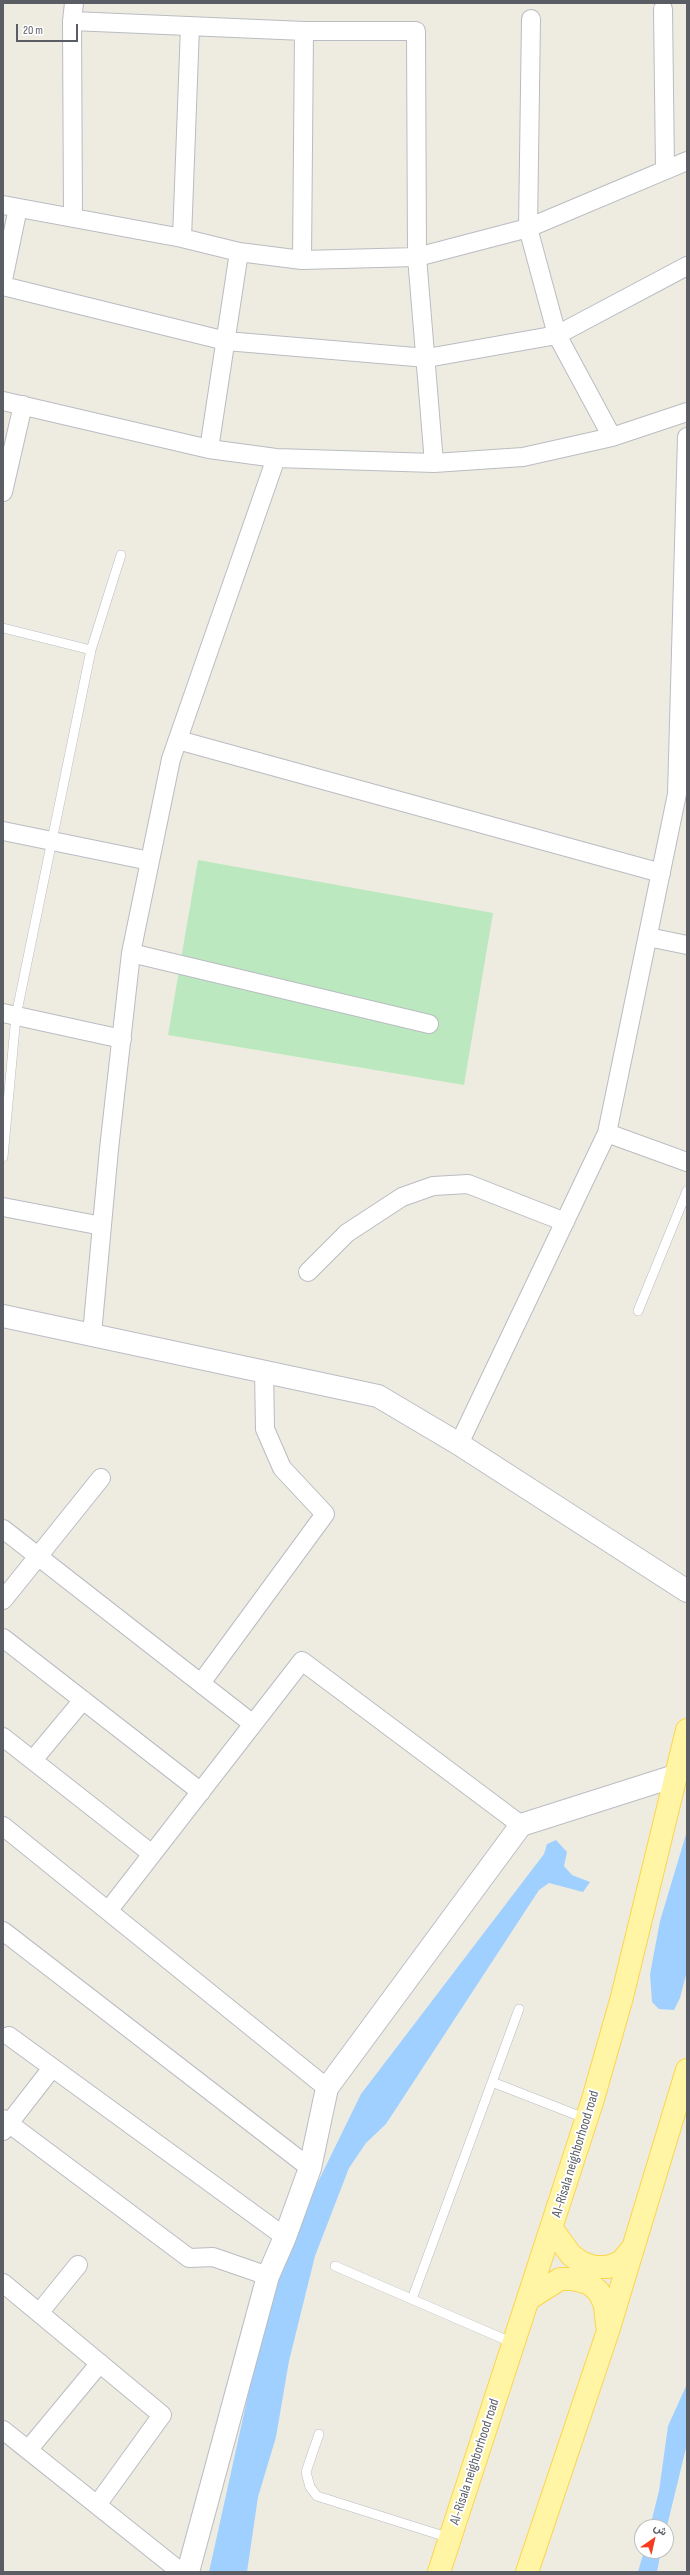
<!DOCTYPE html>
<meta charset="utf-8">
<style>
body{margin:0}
#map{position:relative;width:690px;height:2575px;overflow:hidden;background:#eeece1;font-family:"Sofia Sans Condensed",Vazirmatn,sans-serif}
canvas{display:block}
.frame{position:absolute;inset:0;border:4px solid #5a5e64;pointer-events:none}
.north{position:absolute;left:634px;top:2519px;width:40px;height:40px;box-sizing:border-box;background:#fff;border:1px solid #bdbfc1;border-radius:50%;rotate:34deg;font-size:11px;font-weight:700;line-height:16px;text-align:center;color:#5a5e64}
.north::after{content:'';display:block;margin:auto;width:14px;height:18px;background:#f63c1f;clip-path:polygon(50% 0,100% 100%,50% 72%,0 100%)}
.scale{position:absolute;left:16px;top:24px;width:62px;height:18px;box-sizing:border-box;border:2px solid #5a5e64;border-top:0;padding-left:5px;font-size:12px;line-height:14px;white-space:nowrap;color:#5a5e64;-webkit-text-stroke:3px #fff;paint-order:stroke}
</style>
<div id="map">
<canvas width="690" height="2575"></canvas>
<div class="frame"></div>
<div class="north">ش</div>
<div class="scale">20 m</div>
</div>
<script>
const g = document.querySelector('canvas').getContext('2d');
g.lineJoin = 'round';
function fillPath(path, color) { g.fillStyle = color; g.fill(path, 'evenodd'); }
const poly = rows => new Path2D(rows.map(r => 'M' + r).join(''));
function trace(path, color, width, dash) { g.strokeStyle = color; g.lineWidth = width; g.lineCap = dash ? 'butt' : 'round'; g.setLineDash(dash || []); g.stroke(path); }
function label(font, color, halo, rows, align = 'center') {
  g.font = font + ' "Sofia Sans Condensed",sans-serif'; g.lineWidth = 4; g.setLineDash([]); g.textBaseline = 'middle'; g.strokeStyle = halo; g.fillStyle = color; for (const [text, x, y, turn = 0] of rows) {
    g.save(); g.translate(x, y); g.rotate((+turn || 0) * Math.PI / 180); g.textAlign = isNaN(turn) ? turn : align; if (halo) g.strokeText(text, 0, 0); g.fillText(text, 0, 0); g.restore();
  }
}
fillPath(poly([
 [198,860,493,913,464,1085,168,1035]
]), '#bbe8be');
fillPath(poly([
 [687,1831,687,1971,680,1998,674,2010,659,2009,652,2002,650,1974,660,1921],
 [556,1840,567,1852,564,1866,572,1875,590,1882,583,1892,549,1883,539,1890,386,2124,366,2143,349,2168,315,2256,289,2361,276,2437,258,2497,247,2572,209,2572,267,2309,314,2190,361,2094,544,1854,547,1844],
 [687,2384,687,2444,666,2530,666,2527,650,2527,659,2491,668,2426],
 [644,2551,661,2551,657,2572,638,2572]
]), '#a0d0ff');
const lane = poly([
 [3,628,91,650],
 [3,1157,16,1016,91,650,121,555],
 [638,1311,687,1191],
 [492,2082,587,2119],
 [335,2266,513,2343],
 [412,2299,519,2009],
 [319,2434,306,2472,310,2487,317,2496,450,2538]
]);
const street = poly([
 [663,9,665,170],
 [531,19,528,228,557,335,612,437],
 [72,21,304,31,416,31,417,257,434,463],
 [3,205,182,238,239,252,302,260,417,257,528,228,687,161],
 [73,218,72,21,74,3],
 [182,238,190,27],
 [302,260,304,31],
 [3,280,18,208],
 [3,286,226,341,427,358,557,335,687,266],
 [3,401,209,449,276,458,434,463,523,457,612,437,687,412],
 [209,449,239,252],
 [3,492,23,405],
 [178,740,661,873],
 [3,831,150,861],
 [648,937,687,945],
 [131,953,429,1024],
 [3,1013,122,1039],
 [607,1133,687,1162],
 [3,1207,102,1226],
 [308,1272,347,1233,402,1197,433,1186,468,1184,565,1222],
 [92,1334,109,1149,131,953,171,759,276,458],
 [459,1444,607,1133,677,794,687,437],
 [3,1529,253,1724],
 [3,1600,101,1478],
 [3,1638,201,1792],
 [201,1683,325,1514,282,1468,265,1429,264,1371],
 [3,1737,152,1854],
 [33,1760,83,1700],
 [3,1826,327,2088],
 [108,1911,302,1661,521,1825],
 [3,1931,310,2168],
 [9,2036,285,2237],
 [3,2119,189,2258,213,2257,268,2276],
 [3,2131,52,2068],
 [3,2283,162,2415,97,2505],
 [39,2313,78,2265],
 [3,2430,181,2572],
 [28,2450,100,2363]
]);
const secondary = poly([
 [3,1316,378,1396,459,1444,687,1591],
 [188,2572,268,2276,285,2237,310,2168,327,2088,521,1825,675,1776]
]);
const primary = poly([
 [552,2229,571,2255,582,2263,595,2267,608,2267,621,2262,631,2250],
 [530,2298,560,2279,573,2279,589,2283,599,2292,605,2305,607,2325],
 [439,2572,593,2099,622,1997,687,1730],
 [527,2572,608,2331,687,2070]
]);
trace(lane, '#b9bcc2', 10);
trace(street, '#b9bcc2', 20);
trace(secondary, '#babdc4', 24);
trace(primary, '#fcd54c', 24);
trace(lane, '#fff', 9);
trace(street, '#fff', 18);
trace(secondary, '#fff', 22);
trace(primary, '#fff5a5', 22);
label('14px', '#5a5e64', '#fff', [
 ["Al-Risala neighborhood road",576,2154,-73],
 ["Al-Risala neighborhood road",475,2462,-72]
]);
</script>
